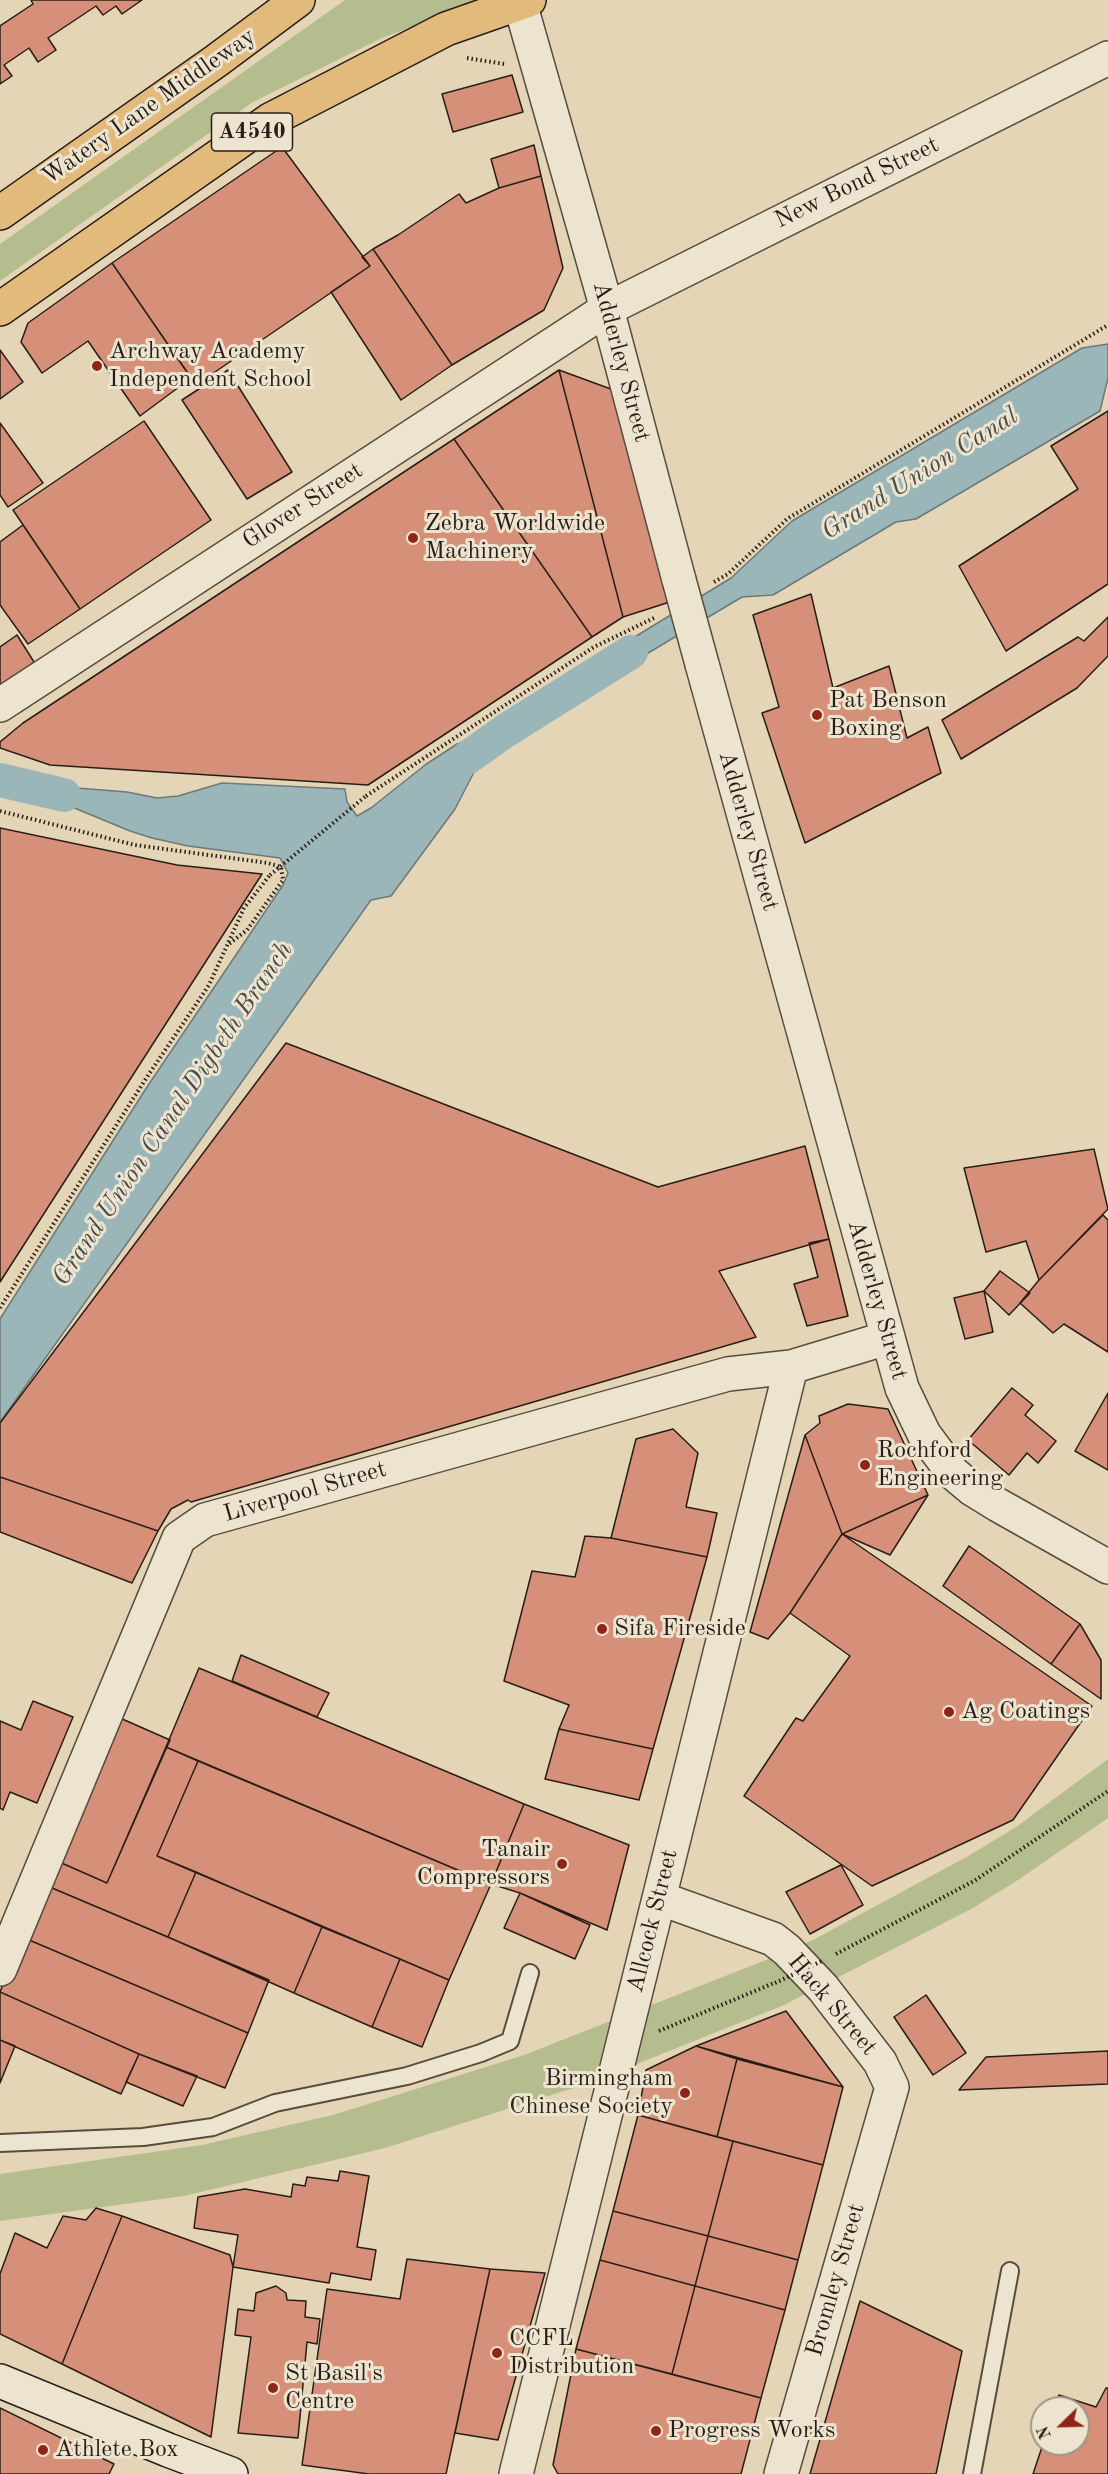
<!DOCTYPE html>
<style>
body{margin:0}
#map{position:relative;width:1108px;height:2474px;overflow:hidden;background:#e4d5b7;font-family:"Old Standard TT",serif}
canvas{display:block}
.north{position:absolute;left:1030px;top:2396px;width:60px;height:60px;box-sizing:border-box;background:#ede4d0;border:2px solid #9f9586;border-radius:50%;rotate:247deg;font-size:16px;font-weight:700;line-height:24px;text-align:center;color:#291e17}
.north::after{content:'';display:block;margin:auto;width:21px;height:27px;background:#8f2418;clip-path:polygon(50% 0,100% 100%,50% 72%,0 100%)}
</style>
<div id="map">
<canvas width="1108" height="2474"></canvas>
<div class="north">N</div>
</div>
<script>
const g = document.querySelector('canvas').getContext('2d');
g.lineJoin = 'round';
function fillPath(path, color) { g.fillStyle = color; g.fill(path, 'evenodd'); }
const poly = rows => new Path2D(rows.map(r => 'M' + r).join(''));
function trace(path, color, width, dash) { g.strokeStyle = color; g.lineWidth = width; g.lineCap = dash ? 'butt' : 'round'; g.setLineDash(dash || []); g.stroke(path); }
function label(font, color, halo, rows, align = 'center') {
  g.font = font + ' "Old Standard TT",serif'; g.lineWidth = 6; g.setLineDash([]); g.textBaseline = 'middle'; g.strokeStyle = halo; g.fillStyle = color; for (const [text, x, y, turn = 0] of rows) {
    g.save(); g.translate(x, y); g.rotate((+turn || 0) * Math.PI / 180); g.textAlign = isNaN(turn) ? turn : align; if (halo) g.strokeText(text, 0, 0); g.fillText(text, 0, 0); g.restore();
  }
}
fillPath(poly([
 [345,0,483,0,382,38,253,102,0,281,0,244],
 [1108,1759,1108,1818,1018,1880,973,1908,784,2005,592,2082,385,2148,184,2196,0,2221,0,2174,202,2145,333,2115,524,2055,766,1960,813,1940,970,1855,1016,1827]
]), '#b5bd8e');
const water = poly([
 [1108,344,1108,378,1100,411,916,519,896,522,773,595,742,597,628,665,603,669,620,646,731,578,792,521,1082,348,1108,344],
 [505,731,485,751,455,809,391,896,371,900,0,1422,0,1319,145,1090,283,885,288,873,280,858,188,846,152,838,130,831,14,783,127,792,157,798,178,796,222,783,345,789,347,802,357,816,371,808,425,765,457,744,505,731]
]);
fillPath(water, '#9ab6b9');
trace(water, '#6d7978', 1.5);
trace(poly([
 [467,758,505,731,631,652],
 [0,780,64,795]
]), '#9ab6b9', 34);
const building = poly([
 [31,0,142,0,122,14,116,6,103,15,96,6,48,38,56,50,38,62,29,48,4,65,12,76,0,84,0,26,33,4,31,0],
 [512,75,523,112,453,132,442,94,512,75],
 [534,145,541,176,499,188,491,159,534,145],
 [282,147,370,266,196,385,112,263,282,147],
 [541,176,563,268,544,310,452,365,373,249,398,235,459,194,466,203,499,188,541,176],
 [373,249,452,365,401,400,331,292,370,266,362,257,373,249],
 [112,263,191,378,140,416,88,341,42,373,21,342,28,323,112,263],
 [0,350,23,382,0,399,0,350],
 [228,370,292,472,247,499,182,400,228,370],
 [559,370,623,617,592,637,454,439,559,370],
 [559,370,619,392,676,600,623,617,559,370],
 [1108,411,1108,584,1006,651,959,566,1078,489,1051,446,1108,411],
 [144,421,211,520,80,609,13,510,144,421],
 [0,423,43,483,8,507,0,495,0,423],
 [454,439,592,637,368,785,50,765,0,748,0,742,23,723,454,439],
 [23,525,80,609,28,644,0,605,0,542,23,525],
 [811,594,833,688,889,666,907,738,928,727,941,773,805,843,762,713,779,707,753,615,811,594],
 [1108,617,1108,656,1077,688,961,759,942,720,1078,637,1084,641,1108,617],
 [17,635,34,662,0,688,0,647,17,635],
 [0,828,177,865,262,874,0,1282,0,828],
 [286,1043,658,1187,805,1146,829,1239,719,1271,756,1337,191,1502,188,1500,171,1509,158,1531,0,1477,0,1423,286,1043],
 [1094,1149,1108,1209,1039,1280,1026,1241,986,1252,964,1168,1094,1149],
 [1103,1215,1108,1220,1108,1352,1064,1324,1053,1333,1020,1303,1039,1280,1103,1215],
 [829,1239,848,1316,807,1326,794,1284,818,1277,809,1243,829,1239],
 [1000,1271,1030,1293,1009,1315,984,1291,1000,1271],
 [984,1291,993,1332,965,1339,954,1298,984,1291],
 [1012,1388,1033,1405,1025,1415,1056,1441,1038,1463,1027,1453,1009,1475,968,1440,1012,1388],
 [1108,1393,1108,1470,1075,1451,1108,1393],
 [848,1404,888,1409,928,1495,842,1534,805,1435,820,1423,819,1416,848,1404],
 [673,1429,698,1453,686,1507,717,1513,707,1557,611,1538,636,1439,673,1429],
 [805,1435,842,1534,790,1613,768,1639,750,1632,805,1435],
 [0,1477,158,1531,132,1583,0,1532,0,1477],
 [928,1495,890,1555,842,1534,928,1495],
 [842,1534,1092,1706,1013,1820,872,1886,744,1796,796,1718,803,1721,850,1656,790,1613,842,1534],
 [585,1536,611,1538,707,1557,653,1749,559,1729,569,1705,504,1681,532,1571,575,1577,585,1536],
 [969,1546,1080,1624,1051,1664,943,1586,969,1546],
 [1080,1624,1101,1660,1101,1699,1051,1664,1080,1624],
 [241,1655,329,1693,317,1717,232,1681,241,1655],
 [199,1668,524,1804,491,1884,166,1747,199,1668],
 [33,1701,73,1717,37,1803,10,1792,3,1810,0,1808,0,1721,21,1730,33,1701],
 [120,1718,170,1740,107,1883,57,1861,120,1718],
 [559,1729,653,1749,639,1800,545,1779,559,1729],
 [166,1747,198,1761,157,1856,196,1872,168,1937,45,1885,57,1861,107,1883,166,1747],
 [198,1761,491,1884,449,1980,157,1856,198,1761],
 [524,1804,629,1845,607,1930,520,1893,491,1884,524,1804],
 [841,1865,863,1905,810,1934,786,1892,841,1865],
 [196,1872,322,1927,294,1993,168,1937,196,1872],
 [45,1885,269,1980,248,2033,22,1937,45,1885],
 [520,1893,590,1925,575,1959,504,1928,520,1893],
 [322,1927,400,1959,372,2027,294,1993,322,1927],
 [22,1937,248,2033,225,2088,139,2054,0,1992,22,1937],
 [400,1959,449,1980,422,2047,372,2027,400,1959],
 [0,1992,139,2054,121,2094,0,2040,0,1992],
 [926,1995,966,2053,933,2075,894,2017,926,1995],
 [786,2011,843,2087,696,2046,786,2011],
 [0,2040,15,2046,0,2083,0,2040],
 [696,2046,737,2059,717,2137,638,2115,646,2070,696,2046],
 [1108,2051,1108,2084,959,2090,986,2057,1108,2051],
 [139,2054,197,2076,183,2106,126,2082,139,2054],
 [737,2059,843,2087,823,2165,717,2137,737,2059],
 [638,2115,733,2141,708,2236,613,2211,638,2115],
 [733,2141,823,2165,798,2260,708,2236,733,2141],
 [340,2171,369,2176,357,2247,376,2250,371,2280,331,2273,329,2283,233,2267,238,2235,194,2228,198,2197,245,2189,291,2197,293,2184,305,2186,307,2177,338,2181,340,2171],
 [96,2208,122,2216,62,2364,0,2334,0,2274,15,2233,47,2248,63,2216,86,2220,96,2208],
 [613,2211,708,2236,695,2286,600,2260,613,2211],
 [122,2216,230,2255,233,2267,211,2437,62,2364,122,2216],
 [708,2236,798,2260,785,2310,695,2286,708,2236],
 [407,2259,490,2269,446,2474,369,2474,302,2465,327,2289,400,2299,407,2259],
 [600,2260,695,2286,672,2374,576,2349,600,2260],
 [490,2269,545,2273,498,2440,455,2433,490,2269],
 [276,2286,286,2293,287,2300,306,2301,305,2317,320,2319,317,2344,307,2342,298,2438,238,2433,251,2337,235,2335,238,2309,254,2311,256,2293,276,2286],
 [695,2286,785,2310,761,2398,672,2374,695,2286],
 [860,2301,962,2351,936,2474,810,2474,860,2301],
 [576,2349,761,2398,741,2474,558,2474,553,2465,576,2349],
 [1106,2388,1108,2388,1108,2474,1033,2474,1043,2444,1078,2444,1078,2408,1055,2408,1059,2395,1096,2407,1106,2388],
 [0,2408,114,2464,109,2474,0,2474,0,2408]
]);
fillPath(building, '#d6907a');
trace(building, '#291e17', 1.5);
const lane = poly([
 [0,2143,143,2137,213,2127,275,2103,407,2076,481,2053,510,2041,530,1973],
 [972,2474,1010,2271]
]);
const street = poly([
 [520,3,607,309,679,580],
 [702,664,902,1388,924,1434,953,1473,972,1489,998,1505,1108,1567],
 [0,705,607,309,1108,58],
 [659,1898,773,1939,787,1950,823,1988,880,2062,892,2087,781,2474],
 [0,1969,179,1538,205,1520,728,1374,791,1367,887,1338],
 [516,2474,791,1367]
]);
const secondary = poly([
 [0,2381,168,2450,231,2474]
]);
const highway = poly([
 [0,213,216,61,298,0],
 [0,309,270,120,446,29,529,0]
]);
trace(lane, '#584c3f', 20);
trace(street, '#584c3f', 36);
trace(secondary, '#291e17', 36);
trace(highway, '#291e17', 36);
trace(poly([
 [467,58,504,64],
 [714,582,728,574,787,519,1108,325],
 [366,796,594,647,656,617],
 [0,811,135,845,268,863,281,867,283,880,247,930,229,944],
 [0,1308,145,1080,209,985,244,908,270,875],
 [836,1954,974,1881,1108,1791],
 [659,2031,774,1983]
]), '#291e17', 4, [1.5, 3]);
trace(lane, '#ede4d0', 16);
trace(street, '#ede4d0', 33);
trace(secondary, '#ede4d0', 33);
trace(highway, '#e2ba7c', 33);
const streetBridge = poly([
 [679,580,702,664]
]);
trace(streetBridge, '#584c3f', 36, []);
trace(poly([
 [270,875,366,796],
 [775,1983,822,1961]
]), '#291e17', 4, [1.5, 3]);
trace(streetBridge, '#ede4d0', 33);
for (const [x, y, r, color] of [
 [97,366,6,"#8f2418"],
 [413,538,6,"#8f2418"],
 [817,715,6,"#8f2418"],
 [865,1465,6,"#8f2418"],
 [602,1629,6,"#8f2418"],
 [949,1712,6,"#8f2418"],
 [562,1864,6,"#8f2418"],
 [685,2093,6,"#8f2418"],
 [497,2353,6,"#8f2418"],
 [273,2388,6,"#8f2418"],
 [656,2431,6,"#8f2418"],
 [43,2450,6,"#8f2418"]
]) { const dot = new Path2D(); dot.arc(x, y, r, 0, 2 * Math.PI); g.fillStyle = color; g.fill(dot); trace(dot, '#ede4d0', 2); }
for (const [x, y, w] of [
 [252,132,81]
]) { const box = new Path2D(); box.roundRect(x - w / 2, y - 19, w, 38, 4.5); g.fillStyle = '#ede4d0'; g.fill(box); trace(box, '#291e17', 1.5); }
label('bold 22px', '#291e17', null, [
 ["A4540",252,132]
]);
label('24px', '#291e17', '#ede4d0', [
 ["Watery Lane Middleway",149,107,-35],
 ["New Bond Street",857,183,-26],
 ["Adderley Street",621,362,75],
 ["Glover Street",303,506,-33],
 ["Adderley Street",748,831,74],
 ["Adderley Street",877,1300,74],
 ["Liverpool Street",305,1492,-16],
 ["Allcock Street",653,1921,-76],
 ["Hack Street",832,2005,50],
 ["Bromley Street",836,2280,-74]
]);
label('24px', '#291e17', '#ede4d0', [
 ["Archway Academy",109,352],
 ["Independent School",109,380],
 ["Zebra Worldwide",425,524],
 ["Machinery",425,552],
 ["Pat Benson",829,701],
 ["Boxing",829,729],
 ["Rochford",877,1451],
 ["Engineering",877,1479],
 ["Sifa Fireside",614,1629],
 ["Ag Coatings",961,1712],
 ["Tanair",550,1850,"right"],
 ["Compressors",550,1878,"right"],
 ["Birmingham",673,2079,"right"],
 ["Chinese Society",673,2107,"right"],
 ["CCFL",509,2339],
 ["Distribution",509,2367],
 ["St Basil's",285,2374],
 ["Centre",285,2402],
 ["Progress Works",668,2431],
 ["Athlete Box",55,2450]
], 'left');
label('italic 26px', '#4b4c48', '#ede4d0', [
 ["Grand Union Canal",920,474,-32],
 ["Grand Union Canal Digbeth Branch",173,1114,-56]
]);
</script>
